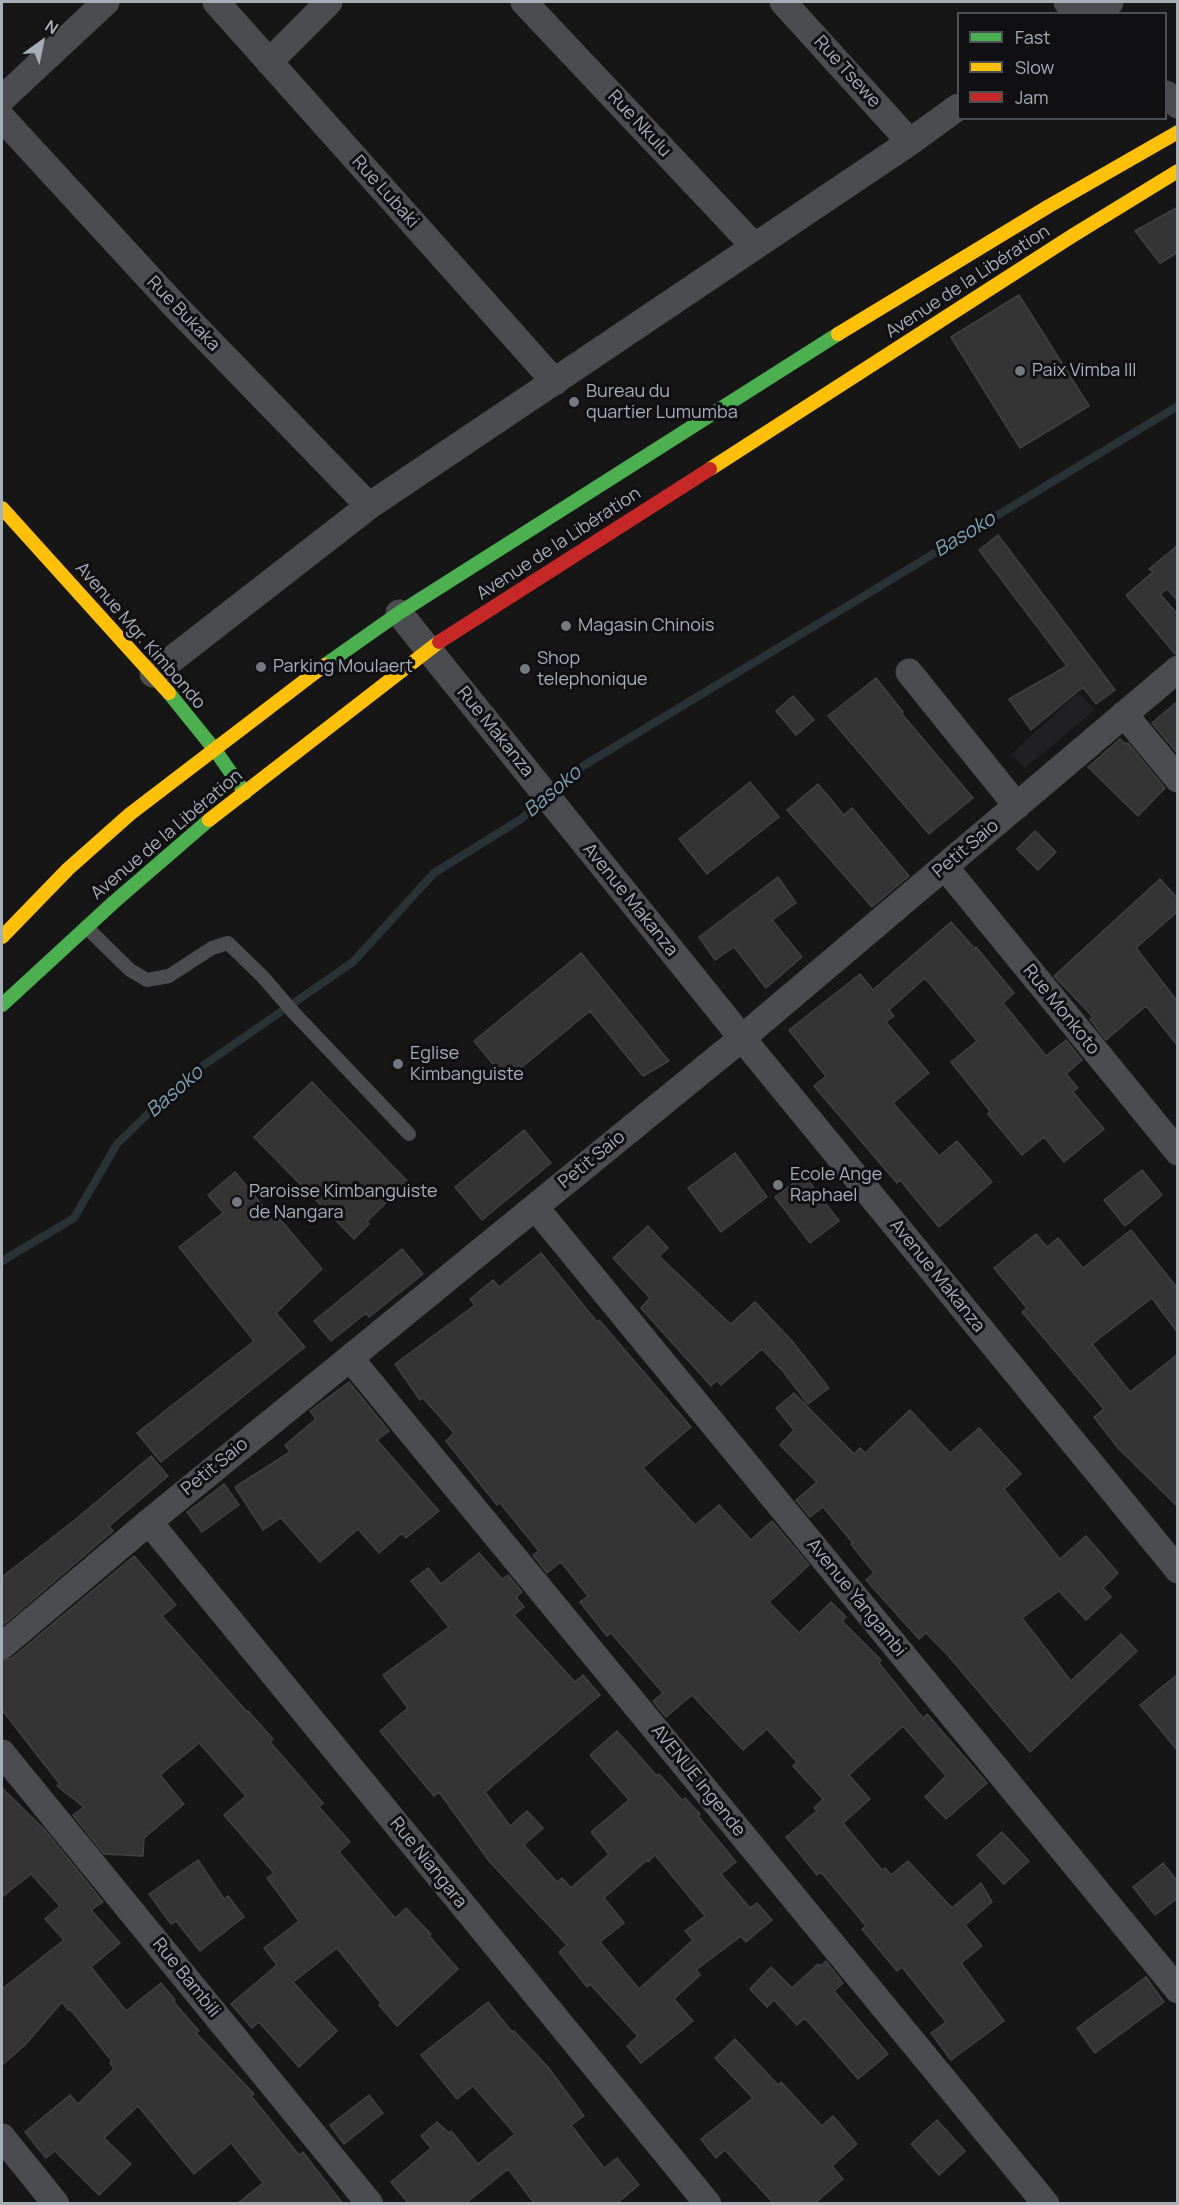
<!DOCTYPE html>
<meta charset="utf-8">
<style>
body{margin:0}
#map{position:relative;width:1179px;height:2205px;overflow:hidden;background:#161616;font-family:Manrope,sans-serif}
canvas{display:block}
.frame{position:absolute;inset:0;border:3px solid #a6aeb7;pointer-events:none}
.legend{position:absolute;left:957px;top:12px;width:210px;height:108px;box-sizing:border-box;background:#101012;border:2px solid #4c4f54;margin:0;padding:8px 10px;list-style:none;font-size:18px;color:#a6aeb7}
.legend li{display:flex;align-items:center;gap:12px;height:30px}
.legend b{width:30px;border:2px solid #4c4f54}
.north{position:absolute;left:12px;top:12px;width:60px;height:60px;-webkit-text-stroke:4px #101012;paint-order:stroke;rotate:33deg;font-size:16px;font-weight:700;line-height:24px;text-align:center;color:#a6aeb7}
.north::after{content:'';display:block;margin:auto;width:21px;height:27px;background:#a6aeb7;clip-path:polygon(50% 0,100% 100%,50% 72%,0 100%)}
</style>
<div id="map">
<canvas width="1179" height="2205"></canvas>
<div class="frame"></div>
<ul class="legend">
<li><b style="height:8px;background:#4caf50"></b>Fast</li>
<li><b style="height:8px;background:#ffc107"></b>Slow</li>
<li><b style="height:8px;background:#c62828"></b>Jam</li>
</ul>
<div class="north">N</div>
</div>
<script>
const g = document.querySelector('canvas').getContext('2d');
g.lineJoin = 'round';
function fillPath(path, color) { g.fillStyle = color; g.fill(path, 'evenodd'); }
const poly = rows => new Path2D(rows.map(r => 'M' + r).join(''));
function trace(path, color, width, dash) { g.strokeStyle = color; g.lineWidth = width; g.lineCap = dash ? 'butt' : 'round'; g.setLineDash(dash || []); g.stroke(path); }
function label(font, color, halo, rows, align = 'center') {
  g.font = font + ' Manrope,sans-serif'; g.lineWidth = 6; g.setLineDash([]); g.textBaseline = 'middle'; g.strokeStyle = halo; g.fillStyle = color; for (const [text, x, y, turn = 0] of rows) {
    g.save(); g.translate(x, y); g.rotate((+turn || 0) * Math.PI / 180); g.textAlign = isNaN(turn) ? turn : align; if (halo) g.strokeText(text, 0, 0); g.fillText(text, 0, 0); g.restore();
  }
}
fillPath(poly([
 [1078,693,1095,710,1025,768,1011,754]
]), '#202022');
trace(poly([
 [2,1261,74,1218,117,1144,185,1078,353,962,434,873,521,819,583,766,1178,406]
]), '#283338', 8);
const building = poly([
 [1178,207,1178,252,1160,263,1135,231,1178,207],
 [1019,295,1089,406,1020,448,951,337,1019,295],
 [998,535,1115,690,1096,704,1083,687,1031,730,1009,699,1067,666,979,550,998,535],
 [1178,545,1178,601,1167,589,1160,594,1178,615,1178,654,1175,654,1126,595,1153,572,1149,569,1178,545],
 [876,678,903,712,902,714,973,798,929,834,828,716,876,678],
 [793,696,814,720,796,735,776,711,793,696],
 [1178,701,1178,754,1152,723,1178,701],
 [1120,739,1126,744,1128,743,1165,788,1138,816,1088,767,1120,739],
 [750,782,779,817,707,874,679,839,750,782],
 [818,784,844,815,852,808,909,876,872,907,787,810,818,784],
 [1035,831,1056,852,1038,870,1017,849,1035,831],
 [778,877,796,903,772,920,802,957,766,988,734,947,715,960,699,937,778,877],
 [1160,879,1178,899,1178,911,1136,948,1178,1002,1178,1046,1146,1006,1106,1040,1090,1019,1093,1017,1054,976,1160,879],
 [951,922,975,949,976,947,1014,993,1003,1003,1046,1056,1066,1040,1082,1060,1066,1074,1078,1088,1073,1092,1104,1129,1064,1162,1044,1137,1022,1155,988,1114,990,1111,951,1062,977,1041,925,978,889,1010,894,1016,886,1022,929,1073,893,1103,939,1156,957,1141,992,1182,939,1227,900,1180,897,1183,814,1086,826,1076,789,1030,860,974,873,990,951,922],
 [581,953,669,1061,643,1076,590,1011,506,1080,474,1041,581,953],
 [312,1082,408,1182,367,1221,369,1224,354,1239,254,1137,312,1082],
 [524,1130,551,1163,482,1220,455,1187,524,1130],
 [735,1153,767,1197,721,1232,688,1188,735,1153],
 [1142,1170,1162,1195,1125,1226,1104,1200,1142,1170],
 [235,1172,276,1222,280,1219,322,1269,276,1313,305,1347,161,1462,137,1433,254,1341,179,1247,223,1213,208,1195,235,1172],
 [804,1175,839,1221,810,1243,775,1197,804,1175],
 [648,1226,668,1248,659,1256,725,1319,731,1324,755,1302,792,1341,829,1388,808,1404,782,1370,762,1349,721,1385,717,1380,711,1386,641,1308,650,1298,613,1258,648,1226],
 [1131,1230,1178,1289,1178,1333,1152,1298,1092,1344,1130,1392,1178,1354,1178,1507,1118,1448,1094,1417,1104,1409,1022,1312,1027,1308,994,1268,1036,1234,1047,1247,1058,1238,1083,1268,1131,1230],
 [402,1249,423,1274,369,1317,366,1313,331,1341,314,1321,402,1249],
 [541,1253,597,1322,599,1320,691,1427,643,1468,695,1525,719,1505,751,1540,772,1521,809,1565,769,1602,799,1633,831,1602,846,1617,842,1621,881,1660,879,1663,923,1718,927,1714,987,1783,946,1819,925,1797,946,1776,903,1726,849,1775,870,1799,843,1823,882,1870,885,1868,891,1875,908,1861,952,1908,981,1883,992,1902,965,1925,982,1946,961,1963,1004,2021,951,2060,931,2033,946,2022,902,1967,897,1971,862,1929,866,1926,821,1872,817,1875,786,1837,817,1811,814,1808,823,1799,793,1766,797,1762,767,1729,743,1750,692,1695,666,1717,653,1701,663,1693,611,1633,607,1636,580,1602,588,1596,561,1562,547,1573,533,1555,539,1551,500,1503,497,1505,446,1441,454,1433,423,1398,420,1400,395,1364,475,1305,470,1299,493,1280,499,1287,541,1253],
 [349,1382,389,1431,377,1440,439,1511,406,1538,402,1533,379,1553,358,1529,320,1562,281,1518,263,1530,235,1487,290,1452,285,1445,316,1419,310,1411,349,1382],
 [794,1393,854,1454,860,1448,865,1453,910,1410,950,1453,979,1428,1021,1474,1004,1489,1060,1559,1086,1536,1118,1573,1103,1588,1111,1597,1086,1620,1059,1591,1022,1618,1071,1681,1121,1634,1137,1651,1030,1752,946,1653,926,1633,919,1639,866,1580,874,1573,851,1544,853,1543,823,1507,810,1517,796,1500,817,1482,780,1445,794,1430,776,1408,794,1393],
 [151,1456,168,1476,109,1526,113,1531,2,1626,2,1577,76,1519,151,1456],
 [224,1484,239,1505,202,1532,187,1512,224,1484],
 [479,1553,502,1579,508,1575,522,1592,516,1597,524,1607,514,1615,575,1682,583,1675,600,1695,485,1792,510,1826,527,1811,543,1828,524,1845,557,1882,562,1878,571,1888,609,1854,591,1832,629,1800,590,1755,617,1731,657,1776,659,1774,682,1800,685,1798,700,1814,698,1816,736,1862,721,1874,750,1908,757,1903,772,1920,746,1942,741,1936,696,1970,700,1975,674,1999,693,2021,641,2063,627,2046,638,2036,590,1984,587,1987,559,1952,567,1945,489,1861,439,1792,434,1796,380,1731,408,1708,383,1675,449,1627,411,1581,428,1568,441,1584,479,1553],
 [655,1855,705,1916,685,1931,693,1940,639,1989,600,1942,624,1923,604,1898,647,1860,648,1862,655,1855],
 [134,1556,176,1605,162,1616,247,1712,248,1711,273,1739,270,1742,323,1803,319,1807,350,1842,339,1852,395,1918,406,1908,431,1934,429,1936,458,1969,397,2026,379,2005,381,2003,337,1948,293,1982,337,2031,299,2067,259,2022,252,2028,231,2004,277,1965,264,1948,299,1921,267,1878,274,1873,224,1815,246,1796,199,1743,160,1775,184,1804,144,1838,143,1856,104,1854,73,1815,84,1807,57,1786,59,1783,2,1710,2,1661,12,1658,134,1556],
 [1178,1674,1178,1751,1140,1705,1178,1674],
 [2,1788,45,1830,103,1902,91,1910,120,1943,91,1967,126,2011,161,1983,175,2000,173,2001,199,2031,196,2033,254,2094,251,2096,299,2155,303,2152,343,2204,237,2204,263,2183,231,2143,194,2174,138,2106,104,2138,131,2164,99,2195,55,2151,46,2158,25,2132,70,2095,78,2104,114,2069,110,2063,112,2061,70,2009,68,2010,62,2002,25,2045,2,2065,2,1989,64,1940,45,1919,60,1906,31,1874,2,1897,2,1788],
 [1002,1832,1029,1861,1004,1884,977,1855,1002,1832],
 [198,1860,224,1899,228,1896,244,1917,200,1951,176,1921,171,1924,149,1894,198,1860],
 [1163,1863,1178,1882,1178,1898,1155,1915,1133,1887,1163,1863],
 [826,1961,843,1983,834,1991,888,2054,858,2079,805,2018,797,2025,774,2000,767,2007,750,1989,771,1967,792,1988,818,1964,820,1966,826,1961],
 [1146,1977,1164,2002,1095,2053,1077,2028,1146,1977],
 [488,2002,512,2032,514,2031,548,2067,584,2116,571,2125,604,2168,617,2158,639,2185,616,2204,535,2204,508,2169,465,2204,409,2204,391,2182,431,2148,421,2136,437,2122,449,2133,451,2131,478,2164,515,2134,473,2086,457,2099,421,2055,488,2002],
 [735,2039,778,2085,781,2082,822,2126,833,2116,857,2144,832,2166,843,2179,814,2204,774,2204,725,2150,716,2158,701,2139,753,2098,715,2058,735,2039],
 [369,2095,383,2113,344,2144,330,2125,369,2095],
 [937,2120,965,2151,939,2175,911,2144,937,2120]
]);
fillPath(building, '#343435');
trace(building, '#3e4042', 1.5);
trace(poly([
 [86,927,130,970,147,980,169,976,212,948,228,943,263,977,294,1013,409,1134]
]), '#4a4c4f', 14);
trace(poly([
 [216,2,555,382],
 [524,2,754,246],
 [783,2,910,142],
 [1067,2,1078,14],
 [1091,14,1110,2],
 [269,62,329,2],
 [1166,94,1178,105],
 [2,99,106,2],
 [2,118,175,306,369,506],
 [399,613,742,1038,1178,1570],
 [909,672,1017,806],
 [153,674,369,506,910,142,958,107],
 [1124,714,1178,779],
 [945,867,1178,1152],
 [535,1207,1178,1990],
 [350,1358,1046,2204],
 [149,1522,708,2204],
 [2,1646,149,1522,742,1038,1178,669],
 [2,1753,370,2204],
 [2,2137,56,2204]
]), '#4a4c4f', 27);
trace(poly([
 [325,665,399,613,838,334],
 [169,693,215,750,245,793],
 [2,1005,114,902,209,820]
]), '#4caf50', 14);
trace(poly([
 [838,334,1049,206,1178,132],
 [710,469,1072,236,1178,171],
 [2,508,169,693],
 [209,820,439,642],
 [2,937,68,869,130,814,325,665]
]), '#ffc107', 14);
trace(poly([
 [439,642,710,469]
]), '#c62828', 14);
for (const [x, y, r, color] of [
 [1020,371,6,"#74797f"],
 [574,402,6,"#74797f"],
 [566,626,6,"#74797f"],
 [261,667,6,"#74797f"],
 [525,669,6,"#74797f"],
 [398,1064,6,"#74797f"],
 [778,1185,6,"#74797f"],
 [237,1202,6,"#74797f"]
]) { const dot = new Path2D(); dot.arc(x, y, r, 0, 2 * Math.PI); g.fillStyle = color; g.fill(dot); trace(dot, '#101012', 2); }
label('18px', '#a6aeb7', '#101012', [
 ["Rue Tsewe",847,72,48],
 ["Rue Nkulu",639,124,47],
 ["Rue Lubaki",385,192,48],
 ["Avenue de la Libération",968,282,-33],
 ["Rue Bukaka",183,314,46],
 ["Avenue de la Libération",559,544,-33],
 ["Avenue Mgr. Kimbondo",140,636,49],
 ["Rue Makanza",495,732,51],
 ["Avenue de la Libération",167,835,-40],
 ["Petit Saio",966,849,-40],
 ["Avenue Makanza",630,900,51],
 ["Rue Monkoto",1061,1010,51],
 ["Petit Saio",592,1160,-39],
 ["Avenue Makanza",937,1276,51],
 ["Petit Saio",215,1467,-39],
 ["Avenue Yangambi",856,1598,51],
 ["AVENUE Ingende",698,1781,51],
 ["Rue Niangara",428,1863,51],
 ["Rue Bambili",186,1978,51]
]);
label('18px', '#a6aeb7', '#101012', [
 ["Paix Vimba III",1032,371],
 ["Bureau du",586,392],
 ["quartier Lumumba",586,413],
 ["Magasin Chinois",578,626],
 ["Shop",537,659],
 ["telephonique",537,680],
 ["Parking Moulaert",273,667],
 ["Eglise",410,1054],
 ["Kimbanguiste",410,1075],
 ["Ecole Ange",790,1175],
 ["Raphael",790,1196],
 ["Paroisse Kimbanguiste",249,1192],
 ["de Nangara",249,1213]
], 'left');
label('italic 20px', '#7ca1b3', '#101012', [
 ["Basoko",965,535,-31],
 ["Basoko",553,792,-40],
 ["Basoko",175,1092,-41]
]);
</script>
